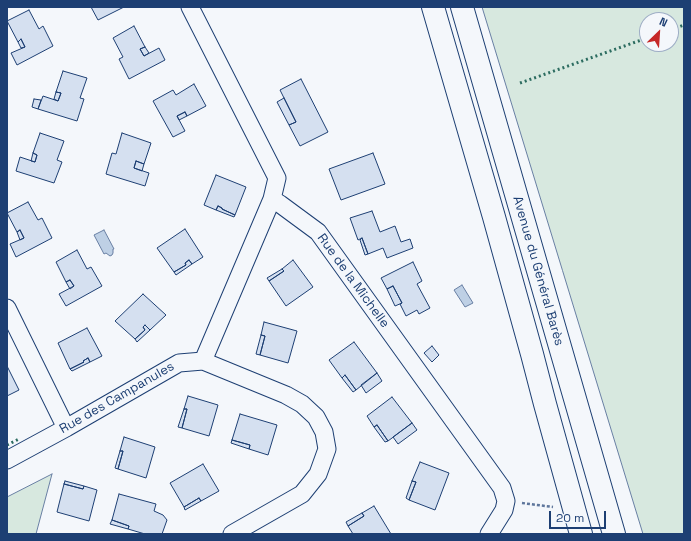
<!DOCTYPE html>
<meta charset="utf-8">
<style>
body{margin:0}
#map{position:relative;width:691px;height:541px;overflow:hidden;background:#f4f7fb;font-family:"Space Grotesk",sans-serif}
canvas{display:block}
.frame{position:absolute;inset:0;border:8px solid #1d3f73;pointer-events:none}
.north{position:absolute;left:639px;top:12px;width:40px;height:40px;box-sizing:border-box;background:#f4f7fb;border:1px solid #9eadc5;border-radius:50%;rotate:25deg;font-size:11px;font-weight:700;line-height:16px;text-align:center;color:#1d3f73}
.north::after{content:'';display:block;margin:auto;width:14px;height:18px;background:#c62828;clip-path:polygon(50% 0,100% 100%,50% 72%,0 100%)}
.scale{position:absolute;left:549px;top:511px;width:57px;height:18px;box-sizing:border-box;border:2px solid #1d3f73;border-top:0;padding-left:5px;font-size:12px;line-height:14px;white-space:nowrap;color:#1d3f73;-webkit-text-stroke:3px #f4f7fb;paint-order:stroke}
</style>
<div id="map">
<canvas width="691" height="541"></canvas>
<div class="frame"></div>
<div class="north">N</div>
<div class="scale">20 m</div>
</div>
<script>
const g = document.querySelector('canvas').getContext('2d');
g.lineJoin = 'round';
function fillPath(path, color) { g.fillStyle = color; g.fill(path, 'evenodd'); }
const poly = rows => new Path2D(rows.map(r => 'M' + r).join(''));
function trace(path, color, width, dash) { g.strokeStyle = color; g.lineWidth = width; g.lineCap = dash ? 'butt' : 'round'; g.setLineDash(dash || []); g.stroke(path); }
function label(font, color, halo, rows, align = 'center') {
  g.font = font + ' "Space Grotesk",sans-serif'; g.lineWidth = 3; g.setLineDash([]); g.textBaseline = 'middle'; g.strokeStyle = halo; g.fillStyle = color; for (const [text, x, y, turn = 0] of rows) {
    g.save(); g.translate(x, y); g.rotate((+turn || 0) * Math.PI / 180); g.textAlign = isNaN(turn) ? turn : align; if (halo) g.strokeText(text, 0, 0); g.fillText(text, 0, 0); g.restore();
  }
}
const green = poly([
 [482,7,684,7,684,534,643,534,482,7],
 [647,20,671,20,671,44,647,44,647,20],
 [52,474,36,534,7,534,7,497,52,474]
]);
fillPath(green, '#d7e8df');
trace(green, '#687fa3', 1);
const water = poly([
 [104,230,114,249,113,249,113,253,112,255,110,256,106,253,104,254,94,235,104,230],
 [462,285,473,303,465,307,454,290,462,285]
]);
fillPath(water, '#bed0e5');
trace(water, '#687fa3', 1);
const building = poly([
 [91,7,124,7,98,20,91,7],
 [29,10,39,29,43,26,53,46,17,65,11,53,25,47,21,39,18,42,7,21,29,10],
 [134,26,145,47,140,49,144,56,159,48,165,60,129,79,119,59,123,57,113,38,134,26],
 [21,39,25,47,21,48,18,42,21,39],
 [145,47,149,53,144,56,140,49,145,47],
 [63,71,87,78,80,98,84,99,77,121,38,109,43,96,58,101,61,93,56,92,63,71],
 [301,79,328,132,300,146,289,125,296,122,280,90,301,79],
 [194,84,206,106,187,116,185,112,177,116,185,131,173,137,153,101,173,90,176,95,194,84],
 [56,92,61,93,58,101,54,99,56,92],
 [284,98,296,122,289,125,277,102,284,98],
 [34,99,41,100,38,109,32,107,34,99],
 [185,112,187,116,179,120,177,116,185,112],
 [40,133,64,141,57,160,62,162,54,183,16,171,20,157,35,162,37,155,33,153,40,133],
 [122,133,151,143,144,164,136,161,134,168,149,173,145,186,106,174,112,153,116,154,122,133],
 [33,153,37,155,35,162,31,161,33,153],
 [373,153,385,184,341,200,329,169,373,153],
 [136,161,144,164,142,171,134,168,136,161],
 [216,175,246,187,235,215,222,209,222,208,218,206,216,210,204,205,216,175],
 [28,202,38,220,42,218,52,238,16,257,10,244,24,238,20,230,17,232,7,213,28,202],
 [218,206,222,208,222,209,235,215,234,217,216,210,218,206],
 [372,211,380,232,395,226,401,242,410,239,413,248,387,258,383,248,368,254,362,238,358,240,350,218,372,211],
 [185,229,203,257,192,264,189,260,185,263,186,265,174,272,157,248,185,229],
 [20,230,24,238,20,240,17,232,20,230],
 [362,238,368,254,365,255,360,240,362,238],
 [77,250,87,269,91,267,102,286,66,306,59,294,74,286,70,280,66,282,56,262,77,250],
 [189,260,192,264,176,275,174,272,186,265,185,263,189,260],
 [293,260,313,287,286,306,269,281,284,271,282,269,293,260],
 [413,262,422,281,417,284,430,308,419,314,417,310,406,316,400,304,402,303,393,286,387,289,381,278,413,262],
 [282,269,284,271,269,281,267,278,282,269],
 [70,280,74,286,70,289,66,282,70,280],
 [393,286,402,303,395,306,387,289,393,286],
 [143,294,166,315,150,330,145,325,143,327,145,330,135,339,115,321,143,294],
 [264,322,297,331,288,363,260,355,265,336,261,335,264,322],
 [145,325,150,330,137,342,135,339,145,330,143,327,145,325],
 [87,328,102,356,90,362,88,358,83,361,84,362,70,369,58,343,87,328],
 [261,335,265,336,260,355,256,354,261,335],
 [354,342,377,373,356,390,345,375,342,378,329,360,354,342],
 [432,346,439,355,432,362,424,353,432,346],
 [88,358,90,362,72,371,70,369,84,362,83,361,88,358],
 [7,366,19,390,7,396,7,366],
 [377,373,382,381,366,393,361,385,377,373],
 [345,375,356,390,353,392,342,378,345,375],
 [188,396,218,405,209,436,182,428,187,409,184,409,188,396],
 [392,397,412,423,388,441,377,425,374,427,367,416,392,397],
 [184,409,187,409,182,428,178,427,184,409],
 [240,414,277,425,268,455,249,449,250,445,232,440,240,414],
 [412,423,417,430,398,444,393,437,412,423],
 [377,425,388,441,385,442,374,427,377,425],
 [124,437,155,447,146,478,118,469,123,451,120,451,124,437],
 [232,440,250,445,249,449,231,443,232,440],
 [120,451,123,451,118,469,115,468,120,451],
 [420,462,449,473,435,510,409,500,416,482,412,481,420,462],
 [203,464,219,491,201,501,199,498,184,507,170,483,203,464],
 [65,481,84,486,83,489,64,484,65,481],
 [412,481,416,482,409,500,406,498,412,481],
 [64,484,83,489,84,486,97,490,89,521,57,512,64,484],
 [119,494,156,504,154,511,163,515,167,520,162,534,145,534,128,529,129,526,112,520,119,494],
 [199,498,201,501,185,510,184,507,199,498],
 [374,506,391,534,353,534,348,526,364,516,362,513,374,506],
 [362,513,364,516,348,526,346,522,362,513],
 [112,520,129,526,128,529,110,524,112,520]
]);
fillPath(building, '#d5e0f0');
trace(building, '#1d3f73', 1);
const minor = poly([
 [272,199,280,204,318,232,502,488,506,501,504,510,489,534],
 [7,308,66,428],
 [203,361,286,395,302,404,316,417,324,432,327,449,318,474,302,494,232,534],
 [7,460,66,428,179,363,203,361,272,199,277,178,190,7]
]);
const secondary = poly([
 [433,7,494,217,532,354,545,404,581,534],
 [462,7,614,534]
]);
trace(minor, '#1d3f73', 19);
trace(secondary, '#1d3f73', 24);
trace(poly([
 [522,503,553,507]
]), '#5e769c', 2.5, [3, 2]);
trace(minor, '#f4f7fb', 17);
trace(secondary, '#f4f7fb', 22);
trace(poly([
 [671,30,684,25],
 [520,83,647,38],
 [7,445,19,439]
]), '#2c6c60', 3, [2, 3]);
label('13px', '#1d3f73', '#f4f7fb', [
 ["Avenue du Général Barès",538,271,74],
 ["Rue de la Michelle",353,281,54],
 ["Rue des Campanules",117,398,-30]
]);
</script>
